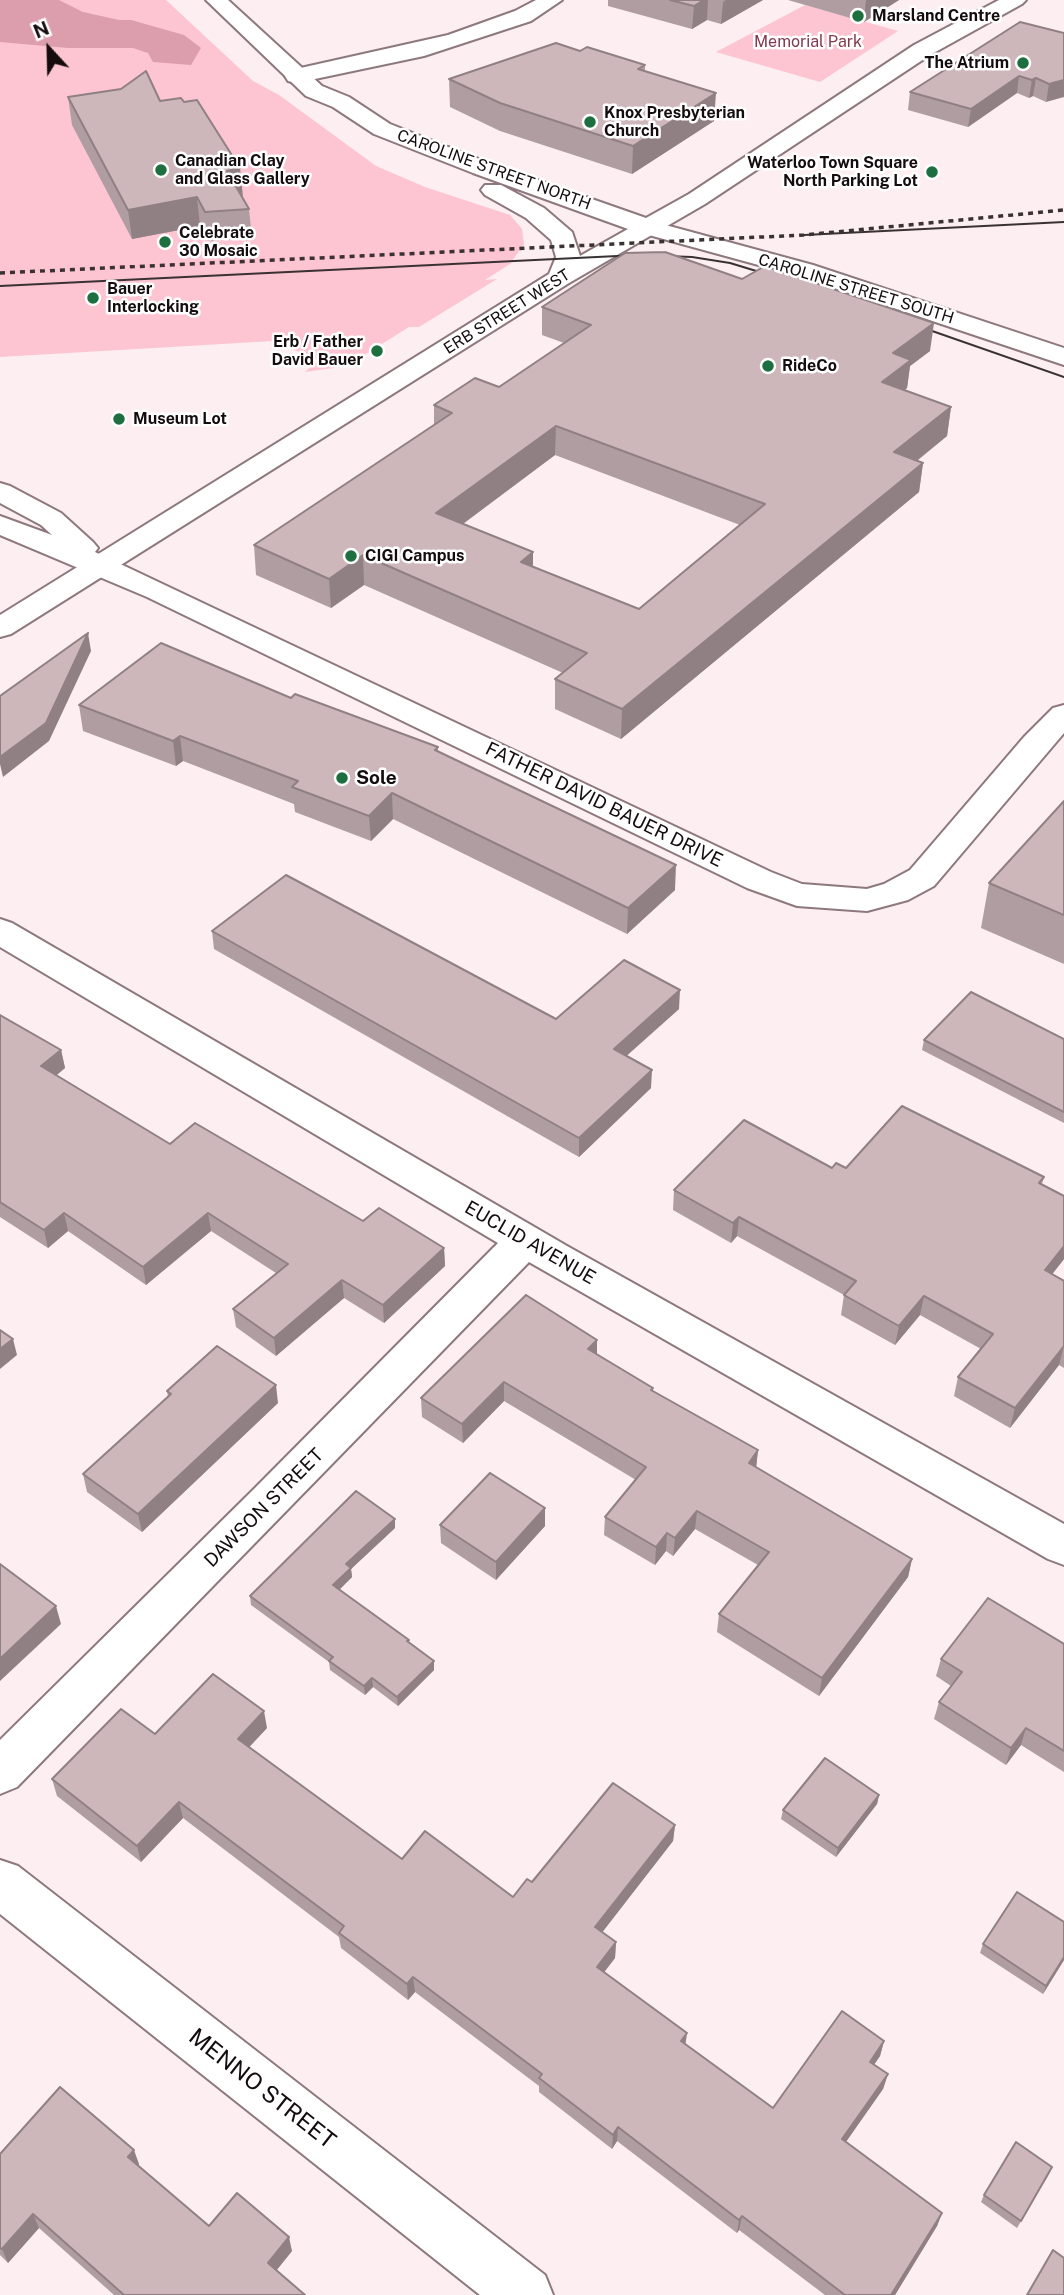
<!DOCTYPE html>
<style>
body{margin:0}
#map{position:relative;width:1064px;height:2295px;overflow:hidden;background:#fceef1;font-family:"Public Sans",sans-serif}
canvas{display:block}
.north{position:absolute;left:14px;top:14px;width:70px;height:70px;-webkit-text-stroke:5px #fff;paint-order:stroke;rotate:338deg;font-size:19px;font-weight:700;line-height:28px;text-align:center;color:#140c0e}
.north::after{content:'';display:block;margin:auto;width:24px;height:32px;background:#140c0e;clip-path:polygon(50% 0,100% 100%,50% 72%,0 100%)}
</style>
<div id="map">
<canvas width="1064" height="2295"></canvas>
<div class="north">N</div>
</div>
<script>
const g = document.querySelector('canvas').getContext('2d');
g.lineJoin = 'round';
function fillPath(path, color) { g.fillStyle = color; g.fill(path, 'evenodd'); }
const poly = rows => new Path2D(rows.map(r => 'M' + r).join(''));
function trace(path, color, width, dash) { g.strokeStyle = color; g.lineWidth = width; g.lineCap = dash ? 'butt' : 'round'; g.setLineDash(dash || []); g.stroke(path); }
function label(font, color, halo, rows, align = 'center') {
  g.font = font + ' "Public Sans",sans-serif'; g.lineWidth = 5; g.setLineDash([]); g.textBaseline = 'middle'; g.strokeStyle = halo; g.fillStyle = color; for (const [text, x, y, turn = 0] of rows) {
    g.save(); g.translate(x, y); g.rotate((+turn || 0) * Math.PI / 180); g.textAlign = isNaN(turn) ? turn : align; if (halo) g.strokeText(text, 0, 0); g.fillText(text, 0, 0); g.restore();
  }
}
fillPath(poly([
 [0,0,166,0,253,81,279,95,376,166,425,187,510,215,522,229,524,244,510,264,485,280,497,279,419,327,409,327,353,362,340,367,305,372,318,360,273,341,0,357],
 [805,5,898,31,820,82,716,52]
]), '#fdc4d1');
fillPath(poly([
 [0,0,59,0,83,12,119,20,131,20,184,35,201,48,191,65,153,62,148,53,133,48,68,48,0,42]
]), '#dc9eac');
const minor = poly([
 [536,0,562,0,531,21,424,56,296,83,288,81,285,76,288,71,296,69,448,35,515,11,536,0],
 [647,220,813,265,1064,348,1064,365,795,275,638,232,635,227,638,222,647,220],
 [0,483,10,486,61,513,93,542,98,548,95,552,771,872,802,884,867,889,884,884,910,870,1024,737,1053,708,1064,705,1064,733,934,886,908,900,867,911,797,906,747,888,147,597,0,535,0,516,52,535,41,525,0,503,0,483],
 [0,919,12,923,567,1246,1064,1524,1064,1565,1048,1559,529,1262,17,1787,0,1794,0,1740,254,1489,498,1243,0,947,0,919],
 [0,1860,18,1866,545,2275,553,2295,480,2295,0,1914,0,1860]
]);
const major = poly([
 [206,0,228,0,322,86,349,97,390,124,489,163,646,218,689,194,914,45,999,0,1026,0,1022,4,930,55,705,204,569,283,11,634,0,637,0,615,549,274,556,257,551,240,526,218,485,195,481,190,485,185,501,185,544,208,572,232,580,256,628,229,473,173,374,134,333,107,306,96,206,0]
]);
trace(minor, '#8d787d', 4);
trace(major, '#8d787d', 4);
fillPath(minor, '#fff');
fillPath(major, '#fff');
trace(poly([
 [804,235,1064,222],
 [0,286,638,255,692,257,730,263,776,277],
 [915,325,1064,377]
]), '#3a3133', 2);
trace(poly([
 [0,273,804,235,1064,210]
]), '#3a3133', 3.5, [5, 5]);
fillPath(poly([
 [608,0,763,0,721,24,707,20,692,29,608,6],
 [788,0,899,0,864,22],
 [1064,33,1046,102,1033,96,1029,98,1017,93,968,127,908,110,910,92],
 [580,51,645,65,645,71,714,121,632,174,500,131,450,107,449,79],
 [68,97,160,101,243,197,249,209,252,238,208,241,200,226,132,239,72,125],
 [542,307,930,351,910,366,907,388,905,390,951,407,947,436,917,461,923,463,919,492,621,739,555,709,555,679,563,673,364,585,331,608,256,575,254,545,434,425,434,405,499,387,564,343,542,335],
 [555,455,740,525,639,609,533,567,533,552,463,524],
 [291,698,438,747,438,752,675,890,627,934,393,819,371,841,295,812,294,804,183,761,176,766,83,731,79,705],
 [1064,801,1064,964,981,928,989,883],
 [212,931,556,1019,679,1009,626,1056,651,1088,579,1157,214,949],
 [0,1015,61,1050,65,1068,57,1075,170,1144,363,1221,444,1248,445,1266,384,1323,344,1298,276,1356,236,1327,233,1309,276,1273,211,1231,146,1285,68,1231,48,1248,0,1217],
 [1064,1039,1064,1123,922,1050,924,1040],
 [832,1168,1044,1177,1042,1184,1064,1196,1064,1259,1052,1274,1064,1281,1064,1368,1059,1365,1010,1428,954,1396,958,1377,981,1349,920,1315,895,1345,841,1315,844,1295,737,1236,731,1243,673,1210,674,1190],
 [597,1354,653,1388,653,1392,758,1450,756,1467,912,1559,908,1577,819,1696,717,1632,719,1614,758,1565,695,1529,673,1556,666,1551,655,1565,604,1535,605,1517,636,1480,504,1401,463,1443,422,1417,421,1398],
 [167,1391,278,1403,142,1532,87,1492,83,1474,168,1397],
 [440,1525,545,1526,496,1580,441,1543],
 [395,1528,351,1569,352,1577,339,1590,409,1640,409,1643,434,1670,398,1706,373,1687,365,1695,330,1670,329,1662,251,1605,250,1596],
 [1064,1644,1064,1772,1021,1745,1006,1765,934,1719,939,1702,951,1686,936,1676,941,1659],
 [267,1728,249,1747,402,1859,513,1897,532,1882,675,1825,673,1841,602,1932,616,1942,615,1958,604,1972,686,2045,773,2108,884,2041,880,2056,874,2065,888,2074,883,2089,846,2142,942,2213,937,2226,895,2295,825,2295,739,2230,737,2233,617,2141,612,2149,539,2092,539,2086,415,1992,408,2000,341,1948,339,1937,183,1818,141,1862,57,1796,52,1779,155,1734],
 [879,1795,877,1804,836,1857,781,1819,783,1810],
 [983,1944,1064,1960,1043,1994,980,1953],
 [0,2154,139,2164,138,2166,209,2226,292,2251,276,2271,305,2295,114,2295,39,2228,8,2263,0,2255],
 [1052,2167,1017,2228,981,2202,984,2195]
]), '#b09da1');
fillPath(poly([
 [704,0,708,0,707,20,692,29,694,6],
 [726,0,763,0,721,24,723,2],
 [866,0,899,0,864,22],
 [1019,76,1017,93,968,127,971,109],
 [1036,78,1033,96,1029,98,1032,80],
 [1064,80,1064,97,1046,102,1049,84],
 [716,93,714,121,632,174,633,146],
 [240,168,243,197,227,171],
 [197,197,200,226,132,239,128,210],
 [934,323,930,351,910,366,907,388,878,410,882,382,893,353],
 [951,407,947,436,891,481,894,452],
 [556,426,555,455,437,543,436,513],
 [923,463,919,492,621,739,622,709],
 [533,552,533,582,521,562],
 [363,555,364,585,331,608,329,579],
 [88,633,91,651,49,741,3,777,0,764,0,757],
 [180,736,183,761,176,766,173,741],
 [392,793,393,819,371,841,369,816],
 [676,865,675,890,627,934,628,908],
 [680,990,679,1009,613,1068,614,1049],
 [61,1050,65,1068,45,1084,41,1066],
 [652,1070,651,1088,579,1157,579,1138],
 [64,1213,68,1231,48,1248,44,1230],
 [208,1213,211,1231,146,1285,143,1267],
 [739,1217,737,1236,731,1243,733,1223],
 [1064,1246,1064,1259,1040,1290,1045,1270],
 [444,1248,445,1266,384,1323,383,1305],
 [342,1280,344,1298,276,1356,274,1338],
 [924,1296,920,1315,895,1345,899,1326],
 [13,1339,17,1355,0,1369,0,1349],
 [597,1340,597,1359,588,1349],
 [1064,1346,1059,1365,1010,1428,1015,1408],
 [504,1382,504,1401,463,1443,462,1424],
 [276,1385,278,1403,142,1532,138,1514],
 [758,1450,756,1469,749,1463],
 [545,1508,545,1526,496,1580,496,1562],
 [697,1511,695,1529,673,1556,675,1538],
 [395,1519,395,1528,351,1569,352,1577,334,1595,333,1585,346,1564],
 [667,1533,666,1551,655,1565,656,1547],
 [912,1559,908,1577,819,1696,822,1678],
 [56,1606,61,1624,0,1681,0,1659],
 [434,1661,434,1670,398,1706,397,1697],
 [372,1678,373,1687,365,1695,364,1686],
 [264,1711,267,1728,241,1756,238,1739],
 [1026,1728,1021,1745,1006,1765,1011,1748],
 [879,1795,877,1804,836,1857,838,1848],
 [179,1802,183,1818,141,1862,137,1846],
 [675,1825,673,1841,594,1943,595,1927],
 [616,1942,615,1958,596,1983,597,1967],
 [1064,1957,1064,1960,1043,1994,1046,1986],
 [413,1977,415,1992,408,2000,407,1984],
 [687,2033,685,2048,681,2041],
 [884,2041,880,2056,866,2076,870,2062],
 [888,2074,883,2089,838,2153,842,2139],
 [618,2127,617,2141,612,2149,613,2135],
 [134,2150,139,2164,133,2172,128,2157],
 [1052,2167,1049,2174,1017,2228,1021,2221],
 [942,2213,937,2226,895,2295,891,2295],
 [33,2214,39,2228,8,2263,2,2249],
 [742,2216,739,2230,737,2233,739,2220],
 [289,2237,292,2251,271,2277,268,2263]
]), '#908083');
const building = poly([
 [670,0,704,0,694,6,670,0],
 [1020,22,1064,33,1064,80,1049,84,1036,78,1032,80,1019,76,971,109,910,92,1020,22],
 [556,43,580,51,587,47,645,65,638,69,716,93,633,146,500,103,449,79,556,43],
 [146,71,160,101,181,98,184,102,197,100,240,168,227,171,249,209,205,212,197,197,128,210,68,97,121,89,146,71],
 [665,252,742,279,765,266,934,323,893,353,911,360,882,382,951,407,894,452,923,463,622,709,555,679,587,653,363,555,329,579,254,545,452,413,434,405,475,378,499,387,591,325,542,307,625,253,665,252],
 [556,426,765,504,639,609,521,562,533,552,436,513,556,426],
 [88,633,46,723,0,757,0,696,88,633],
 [161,643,291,698,295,694,438,747,435,750,676,865,628,908,392,793,369,816,292,787,298,781,180,736,173,741,79,705,161,643],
 [1064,801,1064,915,989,883,1064,801],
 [286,875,556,1019,624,960,680,990,614,1049,652,1070,579,1138,212,931,286,875],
 [971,992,1064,1039,1064,1112,924,1040,971,992],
 [0,1015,61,1050,41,1066,170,1144,195,1123,363,1221,379,1208,444,1248,383,1305,342,1280,274,1338,233,1309,288,1264,208,1213,143,1267,64,1213,44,1230,0,1202,0,1015],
 [902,1106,1044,1177,1039,1183,1064,1196,1064,1246,1045,1270,1064,1281,1064,1346,1015,1408,958,1377,993,1334,924,1296,899,1326,844,1295,856,1281,739,1217,733,1223,674,1190,744,1120,832,1168,836,1163,846,1168,902,1106],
 [526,1295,597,1340,588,1349,653,1388,651,1390,758,1450,749,1463,912,1559,822,1678,719,1614,769,1552,697,1511,675,1538,667,1533,656,1547,605,1517,646,1467,504,1382,462,1424,421,1398,526,1295],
 [0,1330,13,1339,0,1349,0,1330],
 [217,1346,276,1385,138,1514,83,1474,171,1394,167,1391,217,1346],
 [490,1473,545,1508,496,1562,440,1525,490,1473],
 [356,1491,395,1519,346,1564,351,1568,333,1585,409,1640,407,1641,434,1661,397,1697,372,1678,364,1686,329,1661,333,1657,250,1596,356,1491],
 [0,1564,56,1606,0,1659,0,1564],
 [988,1598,1064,1644,1064,1751,1026,1728,1011,1748,939,1702,962,1672,941,1659,988,1598],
 [213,1674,264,1711,238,1739,402,1859,425,1831,513,1897,527,1879,532,1882,613,1783,675,1825,595,1927,616,1942,597,1967,687,2033,681,2041,773,2108,842,2011,884,2041,870,2062,888,2074,842,2139,942,2213,891,2295,845,2295,742,2216,739,2220,618,2127,613,2135,539,2078,542,2074,413,1977,407,1984,339,1933,344,1926,179,1802,137,1846,52,1779,121,1709,155,1734,213,1674],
 [825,1758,879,1795,838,1848,783,1810,825,1758],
 [1017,1892,1064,1922,1064,1957,1046,1986,983,1944,1017,1892],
 [60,2087,134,2150,128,2157,209,2226,237,2193,289,2237,268,2263,305,2295,124,2295,33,2214,2,2249,0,2248,0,2154,60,2087],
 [1016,2142,1052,2167,1021,2221,984,2195,1016,2142],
 [1053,2250,1064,2258,1064,2295,1027,2295,1053,2250]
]);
fillPath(building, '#cdb7bb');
trace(building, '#908083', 2);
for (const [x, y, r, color] of [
 [858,16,7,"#1e6f40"],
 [1023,63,7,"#1e6f40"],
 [590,122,7,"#1e6f40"],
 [161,170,7,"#1e6f40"],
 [932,172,7,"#1e6f40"],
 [165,242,7,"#1e6f40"],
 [93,298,7,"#1e6f40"],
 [377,351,7,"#1e6f40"],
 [768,366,7,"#1e6f40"],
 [119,419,7,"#1e6f40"],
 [351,556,7,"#1e6f40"],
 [342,778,7,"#1e6f40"]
]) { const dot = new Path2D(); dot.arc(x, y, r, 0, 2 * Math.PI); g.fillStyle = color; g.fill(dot); trace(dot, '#fff', 2.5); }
label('bold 16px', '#140c0e', '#fff', [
 ["Marsland Centre",872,16],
 ["The Atrium",1009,63,"right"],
 ["Knox Presbyterian",604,113],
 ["Church",604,131],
 ["Canadian Clay",175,161],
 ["and Glass Gallery",175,179],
 ["Waterloo Town Square",918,163,"right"],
 ["North Parking Lot",918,181,"right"],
 ["Celebrate",179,233],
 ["30 Mosaic",179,251],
 ["Bauer",107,289],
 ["Interlocking",107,307],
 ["Erb / Father",363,342,"right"],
 ["David Bauer",363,360,"right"],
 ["RideCo",782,366],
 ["Museum Lot",133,419],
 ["CIGI Campus",365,556]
], 'left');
label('16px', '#84384f', '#fff', [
 ["Memorial Park",808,42]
]);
label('16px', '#140c0e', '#fff', [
 ["CAROLINE STREET NORTH",494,170,20],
 ["CAROLINE STREET SOUTH",856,289,17],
 ["ERB STREET WEST",507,312,-32]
]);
label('bold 19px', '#140c0e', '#fff', [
 ["Sole",356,778]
], 'left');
label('19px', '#140c0e', '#fff', [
 ["FATHER DAVID BAUER DRIVE",604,805,26],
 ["EUCLID AVENUE",530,1243,30],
 ["DAWSON STREET",264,1508,-45]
]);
label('23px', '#140c0e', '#fff', [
 ["MENNO STREET",262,2089,38]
]);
</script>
